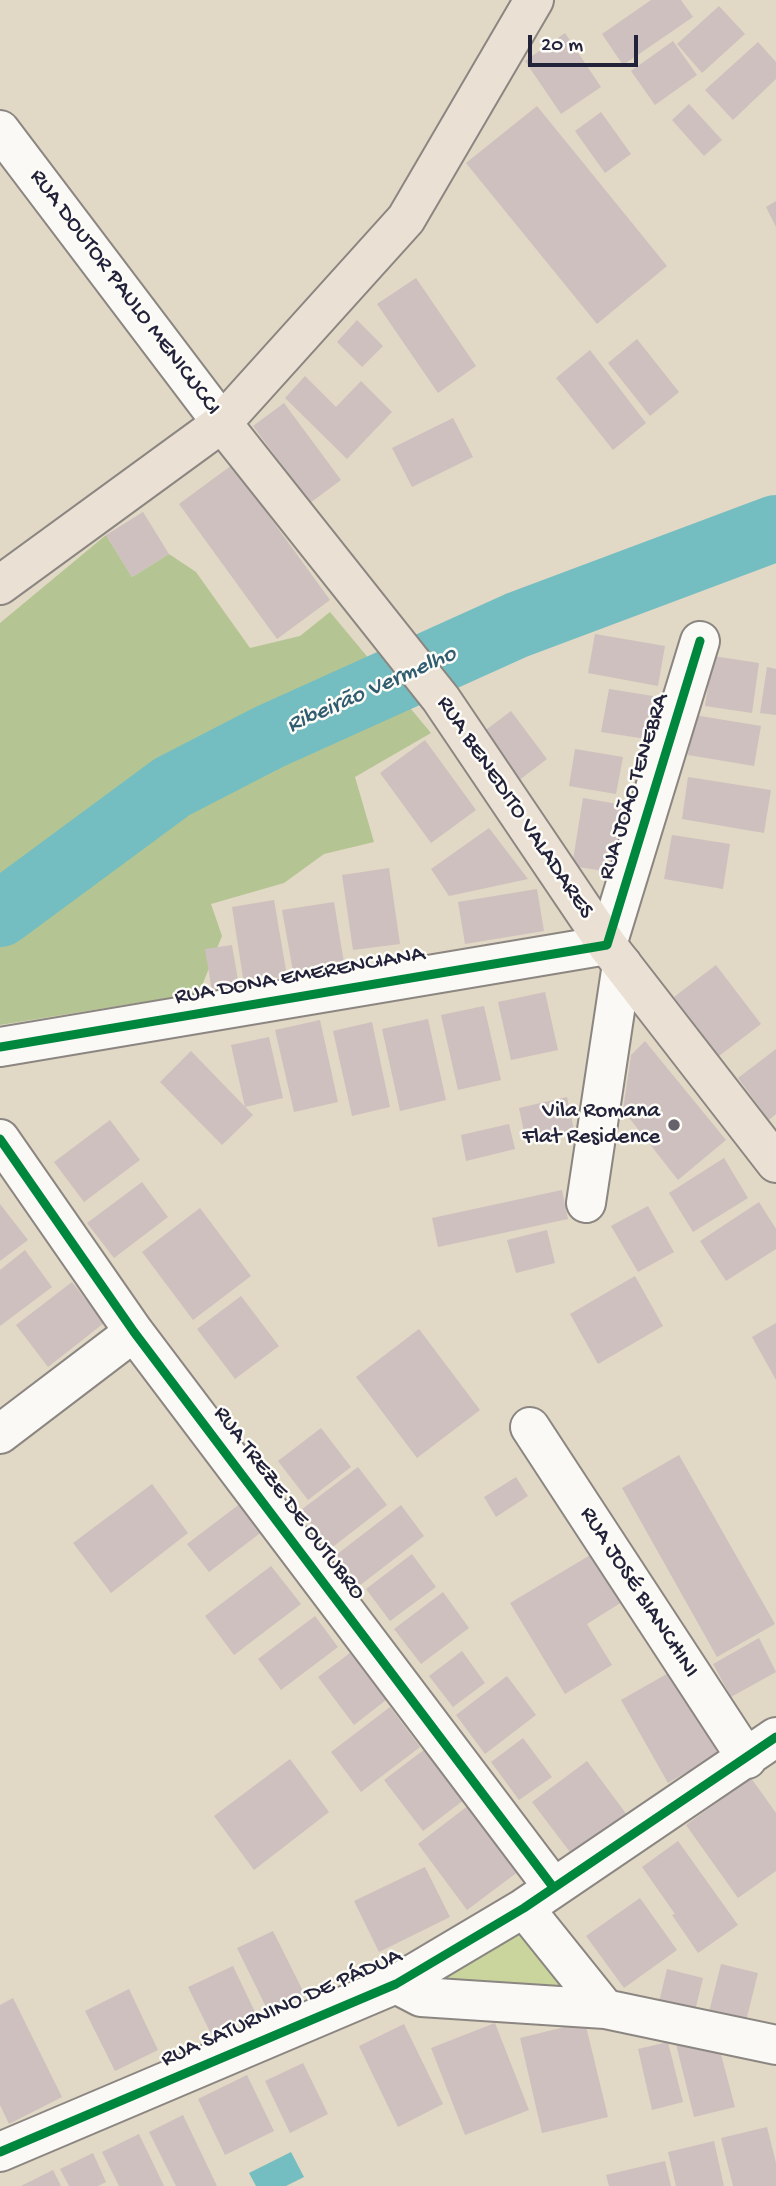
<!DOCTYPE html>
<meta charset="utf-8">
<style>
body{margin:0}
#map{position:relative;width:776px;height:2186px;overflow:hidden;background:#e1d8c5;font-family:"Gochi Hand",sans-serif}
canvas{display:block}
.scale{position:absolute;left:528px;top:35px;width:110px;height:32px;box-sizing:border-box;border:4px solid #22223b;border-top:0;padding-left:9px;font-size:21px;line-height:24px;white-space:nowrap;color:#22223b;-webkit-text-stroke:5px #fdfcf7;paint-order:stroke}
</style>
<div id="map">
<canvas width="776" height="2186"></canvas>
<div class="scale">20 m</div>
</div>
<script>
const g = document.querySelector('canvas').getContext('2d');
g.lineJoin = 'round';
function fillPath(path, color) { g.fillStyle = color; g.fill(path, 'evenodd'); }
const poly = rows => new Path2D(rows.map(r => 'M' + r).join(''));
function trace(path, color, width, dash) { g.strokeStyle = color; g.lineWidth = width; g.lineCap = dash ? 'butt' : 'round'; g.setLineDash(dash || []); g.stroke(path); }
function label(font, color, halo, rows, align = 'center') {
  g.font = font + ' "Gochi Hand",sans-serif'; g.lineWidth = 5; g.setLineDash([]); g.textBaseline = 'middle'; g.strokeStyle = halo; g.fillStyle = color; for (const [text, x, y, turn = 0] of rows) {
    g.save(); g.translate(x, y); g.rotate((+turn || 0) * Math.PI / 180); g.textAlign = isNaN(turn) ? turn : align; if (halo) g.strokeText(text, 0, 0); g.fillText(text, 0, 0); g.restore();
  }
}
fillPath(poly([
 [517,1927,582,1998,421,1989]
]), '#c9d59c');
fillPath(poly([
 [106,535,132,577,169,554,196,572,250,648,300,636,330,612,431,733,355,777,374,842,324,854,284,883,211,904,222,936,199,993,0,1025,0,623]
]), '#b4c593');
fillPath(poly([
 [291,2152,304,2177,286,2186,256,2186,249,2173]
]), '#74bec2');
trace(poly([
 [0,914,172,787,269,737,517,625,776,528]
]), '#74bec2', 66);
fillPath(poly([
 [651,0,681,0,693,17,623,65,602,34],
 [719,6,745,34,702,73,677,44],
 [565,33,601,87,561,114,525,61],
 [673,41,697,75,655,105,631,71],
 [758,42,776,62,776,79,733,120,705,90],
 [689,104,722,140,704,156,672,120],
 [537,106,667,266,597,324,466,163],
 [601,112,631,154,605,173,575,131],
 [776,201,776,227,766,207],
 [416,278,476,366,438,393,377,304],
 [357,320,383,346,362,367,337,342],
 [637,339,679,392,650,416,608,363],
 [590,350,646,423,613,450,556,378],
 [305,376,336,407,361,381,392,412,347,459,285,398],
 [284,403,341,480,310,503,253,426],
 [453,418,473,457,412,487,392,448],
 [232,465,330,600,277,639,179,504],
 [143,512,169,554,132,577,106,535],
 [595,634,665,646,658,686,588,673],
 [713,656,759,663,752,713,705,706],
 [767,667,776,669,776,715,760,713],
 [609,689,653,696,646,739,601,732],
 [511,711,547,759,514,784,478,736],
 [694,715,761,726,754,766,688,755],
 [425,740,476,810,431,843,380,773],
 [575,749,623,757,616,794,569,786],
 [688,777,771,790,764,833,682,819],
 [583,798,635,807,623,874,572,866],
 [489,828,528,879,449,896,431,869],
 [672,835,730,844,723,889,664,879],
 [389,868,400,944,353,950,342,875],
 [537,889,544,931,465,944,458,902],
 [274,900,287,976,244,984,232,907],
 [334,902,345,969,294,977,282,910],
 [232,945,239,986,212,991,205,949],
 [716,965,761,1024,719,1056,674,997],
 [545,992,558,1050,511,1060,498,1002],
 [484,1006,501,1080,458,1090,441,1015],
 [428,1019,446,1100,400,1111,382,1029],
 [320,1020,338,1102,294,1112,275,1030],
 [372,1022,390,1107,352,1116,333,1031],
 [269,1037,283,1098,245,1107,231,1045],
 [645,1041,726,1140,678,1180,623,1110,631,1055],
 [776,1049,776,1114,769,1120,738,1078],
 [191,1051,253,1115,222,1145,160,1082],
 [567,1097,574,1130,526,1141,519,1108],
 [110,1120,140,1160,84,1202,54,1162],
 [509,1124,515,1149,466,1161,461,1135],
 [724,1158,748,1198,693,1232,669,1193],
 [142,1182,168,1217,114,1258,87,1223],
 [562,1190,568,1219,438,1247,432,1218],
 [759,1202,776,1229,776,1249,726,1281,700,1241],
 [0,1204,28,1240,0,1261],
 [648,1206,674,1252,638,1272,611,1226],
 [200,1208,251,1276,193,1320,142,1252],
 [547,1230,555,1263,516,1273,507,1240],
 [25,1250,52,1287,0,1326,0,1270],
 [635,1276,663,1326,598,1364,570,1314],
 [72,1282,104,1323,48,1367,16,1325],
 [241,1296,279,1346,235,1379,197,1329],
 [776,1323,776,1380,752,1337],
 [419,1329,480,1410,417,1458,356,1377],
 [321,1428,351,1467,308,1500,278,1461],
 [679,1455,775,1624,717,1657,622,1488],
 [358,1467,387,1505,330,1549,301,1510],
 [516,1477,528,1496,496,1517,484,1497],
 [152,1484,188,1533,111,1593,73,1543],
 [241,1503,263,1531,209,1572,187,1544],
 [401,1505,424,1536,359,1586,336,1555],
 [412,1554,436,1587,390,1621,366,1589],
 [592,1554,622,1602,587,1624,612,1665,565,1694,510,1603],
 [271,1566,301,1604,234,1655,205,1616],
 [443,1592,469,1628,421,1664,394,1629],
 [315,1616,338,1647,281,1690,258,1659],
 [759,1638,776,1672,731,1697,713,1664],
 [462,1651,485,1683,453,1707,429,1676],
 [350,1653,386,1700,354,1725,318,1677],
 [672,1671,718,1754,668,1783,621,1700],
 [507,1676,536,1715,485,1754,456,1715],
 [390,1707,420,1747,361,1792,331,1752],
 [523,1738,552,1777,519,1800,491,1762],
 [425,1749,464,1800,423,1831,384,1780],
 [290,1759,329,1812,254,1870,214,1816],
 [587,1761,630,1819,576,1860,532,1802],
 [751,1778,776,1813,776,1871,738,1898,686,1825],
 [469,1805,519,1871,467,1910,418,1844],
 [678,1841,738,1925,698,1953,672,1915,675,1914,642,1867],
 [425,1867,450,1917,379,1952,354,1901],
 [640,1898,677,1950,624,1988,586,1936],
 [273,1931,305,1995,269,2013,237,1948],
 [721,1964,758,1973,745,2025,708,2016],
 [233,1966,255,2012,211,2034,188,1987],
 [667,1969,703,1978,695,2011,659,2002],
 [129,1989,158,2050,115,2071,85,2011],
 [13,1998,62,2097,9,2124,0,2105,0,2005],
 [585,2022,608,2117,542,2133,520,2038],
 [495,2023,529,2110,465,2135,431,2048],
 [404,2024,443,2104,398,2127,359,2046],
 [674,2036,719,2047,735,2107,694,2117],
 [668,2042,683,2102,652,2110,638,2049],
 [303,2063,328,2114,290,2133,265,2081],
 [247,2075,274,2131,225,2155,198,2099],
 [183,2115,217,2186,176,2186,149,2132],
 [767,2127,776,2163,776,2186,733,2186,721,2138],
 [139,2134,164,2186,119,2186,102,2152],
 [714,2141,724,2186,676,2186,668,2152],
 [93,2153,106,2182,98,2186,69,2186,60,2169],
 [665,2161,671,2186,609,2186,606,2175],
 [53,2170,61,2186,21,2186]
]), '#cec0be');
const minor = poly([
 [0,130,222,423],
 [0,1047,607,945,700,641],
 [0,1139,134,1332,553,1887],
 [586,1203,622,964],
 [530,1427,747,1759],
 [0,1434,134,1332],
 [524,1908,605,2009],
 [396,1984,421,1997,605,2009,776,2045],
 [0,2152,396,1984,524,1908,776,1737]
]);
const major = poly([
 [222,423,441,699,607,945,776,1163],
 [0,585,222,423,406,219,534,0]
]);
trace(minor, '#8b8681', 42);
trace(major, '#8b8681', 42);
trace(minor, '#faf9f6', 38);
trace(major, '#eae0d4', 38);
trace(poly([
 [0,1047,607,945,700,641],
 [0,1139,134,1332,553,1887],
 [0,2152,396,1984,524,1908,776,1737]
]), '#00873e', 9);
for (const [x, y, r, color] of [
 [674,1125,7,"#65626b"]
]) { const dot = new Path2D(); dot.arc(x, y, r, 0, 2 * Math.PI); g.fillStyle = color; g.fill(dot); trace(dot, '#fdfcf7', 2.5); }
label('23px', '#22223b', '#fdfcf7', [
 ["RUA DOUTOR PAULO MENICUCCI",124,293,53],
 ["RUA JOÃO TENEBRA",635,787,-73],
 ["RUA BENEDITO VALADARES",514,808,56],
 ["RUA DONA EMERENCIANA",300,977,-10],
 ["RUA TREZE DE OUTUBRO",288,1504,53],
 ["RUA JOSÉ BIANCHINI",638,1593,57],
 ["RUA SATURNINO DE PÁDUA",282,2009,-24]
]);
label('23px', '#22223b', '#fdfcf7', [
 ["Vila Romana",660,1112],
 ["Flat Residence",660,1138]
], 'right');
label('italic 24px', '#305c70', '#fdfcf7', [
 ["Ribeirão Vermelho",372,691,-24]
]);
</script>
